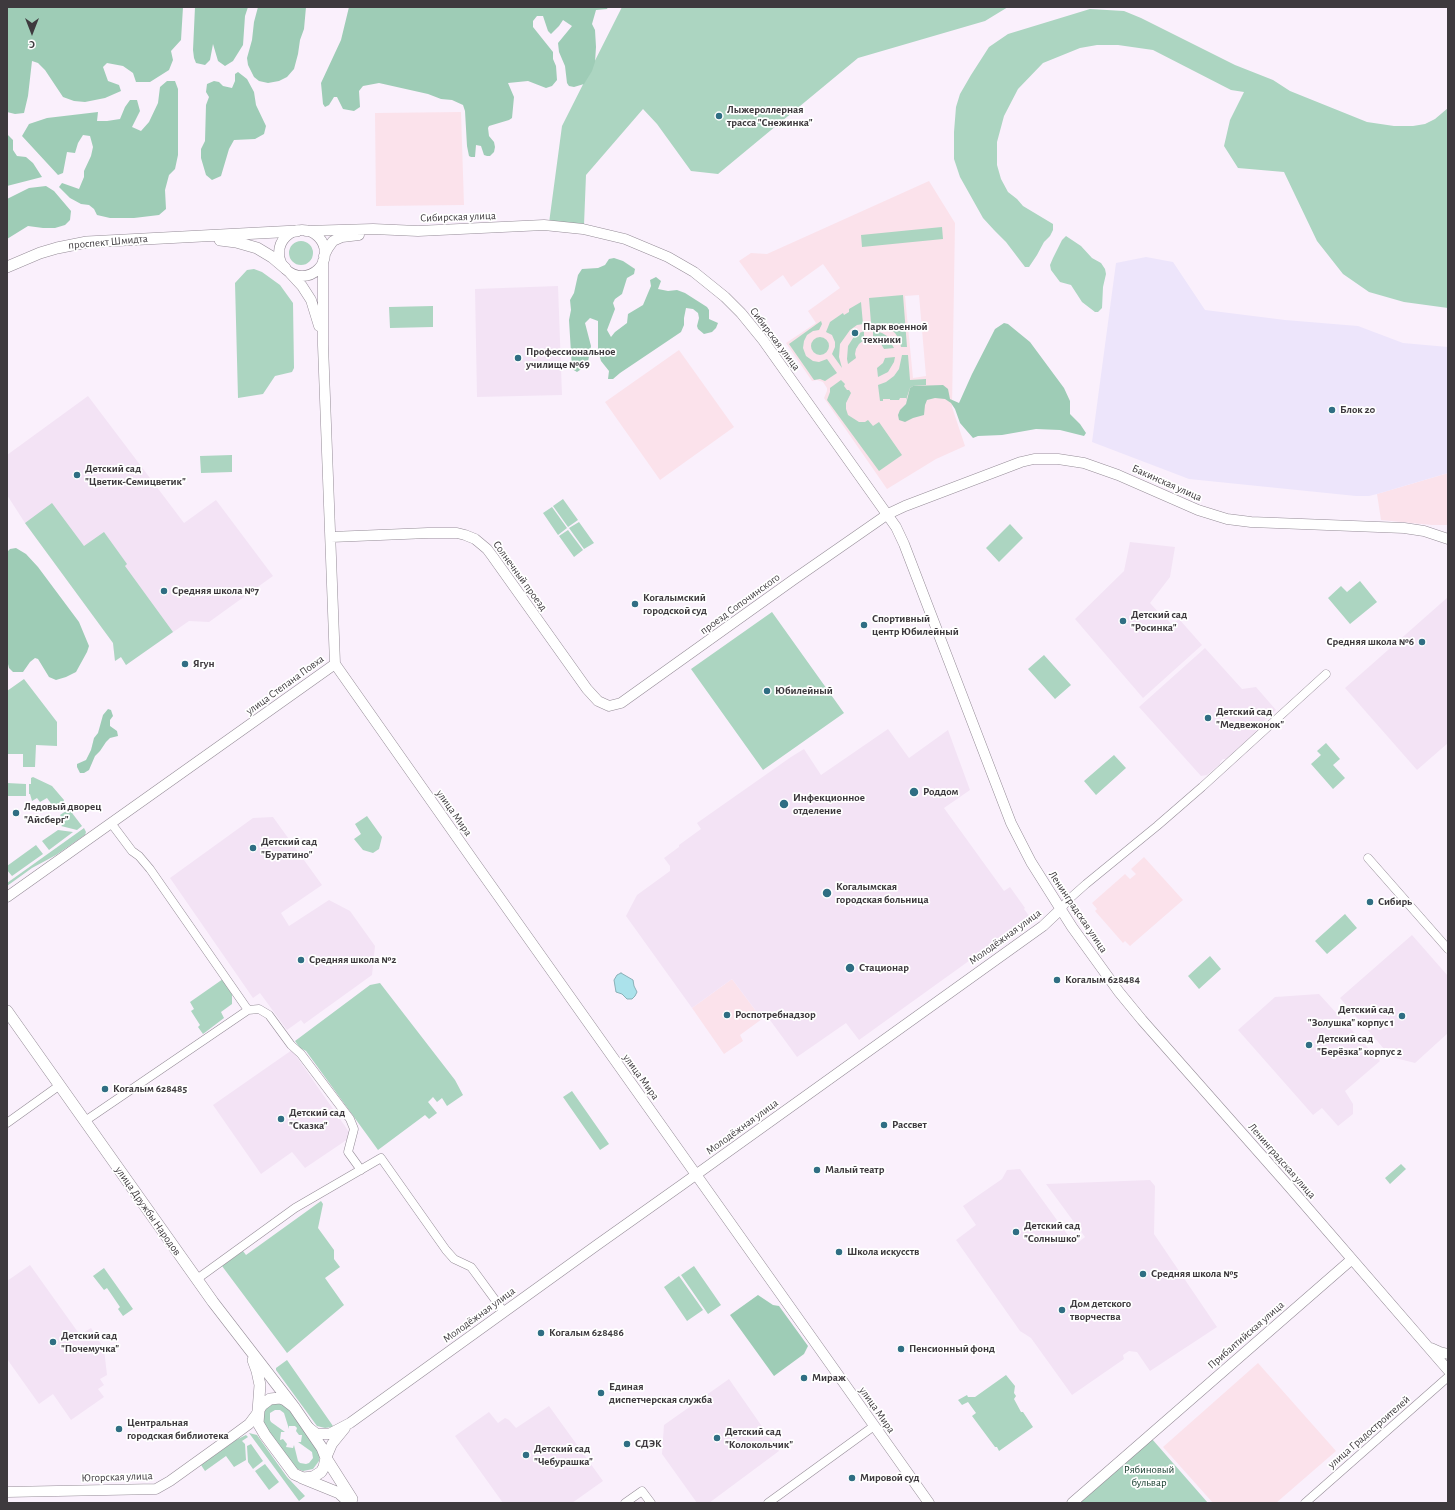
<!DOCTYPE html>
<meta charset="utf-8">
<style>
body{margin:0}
#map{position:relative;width:1455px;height:1510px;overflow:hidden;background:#faf0fc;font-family:"Alegreya Sans",sans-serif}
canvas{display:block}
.frame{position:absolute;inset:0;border:8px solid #3e3a3e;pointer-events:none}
.north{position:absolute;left:12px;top:12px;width:40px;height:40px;-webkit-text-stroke:3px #fff;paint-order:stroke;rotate:180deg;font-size:11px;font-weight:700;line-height:16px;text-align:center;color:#3e3a3e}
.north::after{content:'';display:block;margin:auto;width:14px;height:18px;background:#3e3a3e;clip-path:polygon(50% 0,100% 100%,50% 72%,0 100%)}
</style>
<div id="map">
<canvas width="1455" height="1510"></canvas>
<div class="frame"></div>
<div class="north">С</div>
</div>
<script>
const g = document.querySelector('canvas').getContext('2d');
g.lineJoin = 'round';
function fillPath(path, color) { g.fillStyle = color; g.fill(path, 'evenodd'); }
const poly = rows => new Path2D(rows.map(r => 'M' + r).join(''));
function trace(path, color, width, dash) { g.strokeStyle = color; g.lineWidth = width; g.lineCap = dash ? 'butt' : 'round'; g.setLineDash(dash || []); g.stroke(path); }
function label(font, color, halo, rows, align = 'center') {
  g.font = font + ' "Alegreya Sans",sans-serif'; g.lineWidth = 3.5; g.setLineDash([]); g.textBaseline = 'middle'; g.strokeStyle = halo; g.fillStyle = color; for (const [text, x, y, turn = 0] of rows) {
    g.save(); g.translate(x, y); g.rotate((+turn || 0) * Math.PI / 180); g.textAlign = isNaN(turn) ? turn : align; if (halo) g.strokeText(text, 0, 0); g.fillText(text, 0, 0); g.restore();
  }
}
fillPath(poly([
 [461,112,464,205,376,206,375,113],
 [929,181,955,223,952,407,965,446,936,459,887,489,824,398,827,391,827,388,823,382,817,380,812,381,786,343,816,323,808,311,840,288,823,264,791,287,783,275,761,291,739,261,751,253,767,254],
 [919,295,926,376,913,378,905,296],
 [679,350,734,427,660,480,605,402],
 [1448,473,1448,525,1432,525,1381,520,1377,494],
 [1144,857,1183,900,1130,946,1125,941,1123,943,1095,911,1097,909,1092,903,1125,874,1130,879,1136,874,1131,869],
 [732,979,762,1019,740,1035,743,1041,724,1054,692,1008],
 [1258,1363,1336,1451,1276,1503,1213,1503,1163,1447]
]), '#fbe2eb');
fillPath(poly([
 [1146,257,1173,262,1205,310,1285,320,1358,326,1403,343,1448,347,1448,473,1377,494,1369,496,1356,496,1189,479,1092,442,1116,263]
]), '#ede5fb');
fillPath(poly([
 [558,286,562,395,477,397,475,289],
 [88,396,184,523,216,500,273,576,209,622,189,621,126,665,121,657,115,661,113,643,25,523,7,495,7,455],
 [1130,542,1175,547,1170,577,1150,603,1161,615,1165,617,1172,625,1179,619,1202,645,1143,698,1075,619,1124,571],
 [1448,597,1448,743,1417,770,1345,688],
 [1205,648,1242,689,1256,687,1276,710,1255,729,1257,731,1226,759,1223,759,1220,762,1220,764,1207,775,1201,776,1139,707],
 [888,729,909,758,948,730,970,790,944,808,1004,891,1010,887,1025,908,1024,909,1030,917,859,1040,846,1023,797,1057,767,1016,762,1019,732,979,692,1008,626,916,637,895,670,871,670,866,664,858,679,847,679,845,701,829,697,823,791,757,804,749,821,775],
 [273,817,322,885,281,913,289,926,329,900,350,911,375,946,372,975,304,1024,301,1020,287,1030,260,993,253,998,170,878,253,818],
 [1412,935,1448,976,1448,1033,1415,1063,1391,1057,1340,998],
 [1319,994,1380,1061,1345,1091,1353,1104,1353,1114,1338,1126,1322,1108,1313,1115,1238,1030,1275,997],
 [292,1050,349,1132,348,1139,305,1168,292,1152,261,1174,213,1105],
 [1020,1169,1075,1245,1085,1237,1046,1184,1150,1180,1155,1186,1154,1234,1217,1327,1150,1371,1137,1352,1129,1351,1123,1355,1124,1359,1072,1395,1031,1338,1020,1331,956,1240,976,1225,963,1206,1002,1179,1007,1170],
 [30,1265,80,1335,91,1328,104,1349,107,1375,100,1379,104,1385,98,1389,104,1397,71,1420,53,1394,39,1404,7,1359,7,1281],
 [729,1379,779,1451,709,1503,697,1503,662,1454,664,1425],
 [549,1406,603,1481,572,1503,503,1503,455,1436,489,1412,498,1423,505,1418,509,1420,516,1428]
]), '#f3e3f5');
fillPath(poly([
 [622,7,1008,7,985,21,858,58,718,174,691,171,657,124,643,109,586,175,584,225,549,223,562,126],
 [1090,9,1124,11,1141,18,1235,65,1273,80,1290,91,1367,122,1394,126,1413,126,1425,124,1435,119,1448,108,1448,308,1404,302,1369,292,1343,274,1317,241,1284,172,1238,168,1224,146,1230,120,1244,92,1231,90,1153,50,1118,45,1097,45,1080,48,1043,63,1018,89,1004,116,997,142,997,165,1001,179,1008,192,1017,199,1023,206,1053,224,1053,230,1050,236,1044,242,1037,255,1029,267,1025,267,1006,242,994,230,983,218,960,177,954,159,954,132,956,107,960,94,971,75,989,47,1008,34],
 [942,227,943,239,862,247,861,235],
 [1066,236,1081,246,1092,258,1101,263,1105,269,1106,274,1103,287,1102,308,1098,312,1095,312,1082,302,1071,285,1060,282,1051,270,1050,265,1053,258,1062,240],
 '289 253a12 12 0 1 1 24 0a12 12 0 1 1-24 0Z',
 [254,269,262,272,280,285,293,303,294,368,292,372,275,376,263,394,238,398,235,283,247,270],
 [903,295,907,347,901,347,899,339,895,333,887,326,871,323,869,298],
 [861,302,863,324,857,325,850,330,840,344,839,357,842,368,832,354,835,347,835,342,832,335,826,332,830,322,843,313,844,315,849,312,849,309],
 [433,306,433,327,390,328,389,307],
 [821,321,822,324,819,330,813,331,807,335,804,341,803,348,806,356,813,361,819,362,827,359,837,373,825,381,820,379,814,380,789,344],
 [873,330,882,333,887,336,894,348,884,349,881,344,873,340],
 [864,331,864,340,859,344,856,349,855,354,856,358,848,364,847,359,848,346,855,335],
 '811 346a9 9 0 1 1 18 0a9 9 0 1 1-18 0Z',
 [902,355,908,355,910,380,926,379,926,385,913,386,910,388,906,400,906,398,900,398,899,400,890,400,890,399,883,399,883,401,880,401,878,385,886,382,894,376,899,369],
 [895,357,894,362,888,372,878,377,877,368,883,363,885,358],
 [841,380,845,384,844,386,847,390,849,390,851,393,846,403,846,409,848,415,859,422,865,422,868,420,873,426,879,422,902,455,879,471,827,400,830,392,830,388],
 [232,455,232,472,201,473,200,456],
 [563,499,578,520,568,527,553,506],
 [52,503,84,546,104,532,127,564,125,566,173,632,126,665,121,657,115,661,113,643,25,523],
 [552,507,567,528,558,535,543,513],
 [579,522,594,543,584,549,569,528],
 [1010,524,1023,538,999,562,986,548],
 [568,530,583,550,574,557,559,536],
 [1360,581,1377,602,1350,624,1328,598,1341,586,1347,592],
 [772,612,844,713,763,770,691,669],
 [1044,655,1071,685,1055,699,1028,669],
 [24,679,57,722,57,746,36,745,35,767,23,767,23,754,7,754,7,691],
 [1326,743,1340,759,1333,765,1345,778,1333,789,1311,764,1321,755,1317,751],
 [1114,755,1126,768,1096,795,1084,781],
 [33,777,52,786,64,800,63,803,55,809,47,798,40,802,37,798,32,801,30,794,29,794,29,784,31,784,31,778],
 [7,783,26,784,26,796,7,796],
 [69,809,82,826,77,830,61,826,65,823,60,815],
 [367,816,382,837,379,849,373,853,363,850,354,839,361,834,355,824],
 [84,828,86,832,85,835,56,855,32,868,7,886,7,883],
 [58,830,73,832,49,850,42,841],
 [36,845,43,854,12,876,7,870,7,866],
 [1345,914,1357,928,1327,954,1315,941],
 [1210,956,1221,969,1199,989,1188,976],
 [223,979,232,991,232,1004,221,1012,224,1018,203,1034,198,1027,200,1025,191,1011,194,1009,190,1002],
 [380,983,455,1080,463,1095,447,1106,442,1098,437,1102,433,1097,428,1102,437,1113,429,1119,425,1115,378,1150,306,1051,300,1048,295,1041,370,985],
 [572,1091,609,1144,600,1150,563,1097],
 [1401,1164,1406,1169,1390,1184,1385,1178],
 [321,1201,323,1204,318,1228,334,1250,334,1259,340,1267,325,1278,344,1305,287,1353,222,1266,243,1251,246,1255],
 [694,1266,721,1305,708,1314,681,1275],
 [104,1268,133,1309,123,1316,118,1309,120,1307,107,1288,104,1290,93,1276],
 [679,1276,703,1310,687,1321,664,1287],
 [287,1360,333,1426,332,1427,325,1428,317,1426,276,1370,276,1368],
 [1006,1375,1015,1386,1014,1393,1016,1396,1014,1399,1021,1412,1023,1412,1033,1427,999,1451,997,1447,995,1447,972,1416,976,1413,968,1402,962,1405,958,1400,967,1395,968,1397,975,1397],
 [277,1403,286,1405,314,1443,320,1455,319,1461,313,1469,303,1471,295,1468,264,1425,263,1419,265,1409,269,1405],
 [275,1410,280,1410,284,1413,289,1429,289,1426,295,1426,297,1428,296,1431,299,1435,302,1435,301,1442,298,1442,312,1452,313,1458,309,1463,306,1464,300,1463,298,1461,294,1445,293,1448,286,1447,287,1444,283,1439,280,1440,281,1432,285,1432,271,1422,270,1420,270,1413],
 [249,1433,257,1435,287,1477,305,1496,299,1501],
 [246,1435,248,1437,242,1441,245,1444,246,1460,234,1467,226,1456,205,1471,201,1465,236,1440],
 [1152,1439,1208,1503,1080,1503],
 [251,1444,263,1461,253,1469,248,1462,247,1446],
 [265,1464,279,1482,269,1490,255,1471]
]), '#acd5c1');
fillPath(poly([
 [7,7,183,7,181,40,171,51,173,60,169,70,150,82,136,82,133,73,123,66,107,63,103,67,108,81,119,85,121,91,105,98,85,102,74,101,63,97,45,70,38,63,32,61,28,96,24,113,15,114,7,112],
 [195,7,248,7,245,16,243,45,233,61,225,66,218,61,213,44,210,60,205,65,196,63,194,58,193,50],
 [258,7,306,7,304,29,300,40,298,54,294,69,287,77,279,81,268,83,259,81,254,77,248,65,247,58,252,40,254,22],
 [349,7,608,7,607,9,596,10,592,24,595,30,596,47,595,62,592,71,584,84,574,87,569,86,567,83,565,66,559,52,558,43,572,26,563,20,559,26,551,34,548,31,543,16,537,16,533,21,533,27,553,52,553,59,556,66,557,80,552,86,546,88,528,81,508,83,514,97,512,118,509,120,489,126,488,128,489,136,494,142,495,147,494,152,490,156,487,156,484,155,481,146,476,145,475,157,471,157,469,156,467,146,465,111,463,105,452,100,441,99,428,94,379,83,363,86,359,91,360,107,354,111,343,109,337,97,334,97,329,105,325,107,323,104,321,83,341,40],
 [238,72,247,79,254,92,256,105,266,126,264,134,255,139,234,140,229,149,221,176,212,180,206,175,201,158,201,149,205,141,206,105,209,97,206,92,207,84,214,81,219,82,223,86,232,88,235,81,235,74],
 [167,81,175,81,178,89,178,155,175,169,169,175,165,190,166,209,159,215,134,218,110,218,97,215,94,209,89,205,81,204,70,198,59,187,62,183,79,189,84,177,84,171,91,156,93,147,90,136,83,135,78,143,75,153,67,152,63,173,58,175,22,136,29,124,47,118,98,112,97,121,107,121,120,119,125,107,130,100,137,100,140,111,132,127,141,131,149,122,158,103,160,87],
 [7,134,13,140,13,150,17,156,26,157,33,163,42,177,7,186],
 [46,186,54,191,71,211,70,220,65,225,55,228,43,228,28,226,7,239,7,199,29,188],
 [614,258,623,261,635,269,634,274,627,278,622,294,615,299,613,303,615,309,607,330,611,337,615,332,627,323,628,314,643,305,651,286,650,280,656,277,661,281,658,289,668,291,677,290,685,293,707,307,709,310,709,319,718,323,716,328,712,332,704,334,698,329,697,326,699,318,698,313,693,309,686,308,684,318,684,325,681,332,620,373,613,379,608,379,609,371,601,361,598,351,598,321,590,318,585,323,591,346,588,362,583,368,577,372,572,369,569,320,571,310,570,300,574,293,578,275,582,269,598,268,605,265,609,259],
 [1004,323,1008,324,1030,342,1064,388,1070,401,1070,414,1080,424,1086,433,1084,436,1060,430,1036,429,1002,435,978,436,973,438,960,423,955,409,951,403,945,399,935,398,927,400,925,405,924,415,913,418,905,422,899,420,898,415,900,410,906,404,910,388,913,386,943,385,948,389,950,399,959,403,972,374,995,329],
 [16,548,26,554,38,567,79,622,89,646,87,652,76,672,66,677,56,680,49,677,38,659,35,658,30,662,23,672,13,672,9,668,7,660,7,552,10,549],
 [108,709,111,710,113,716,110,720,110,726,117,731,118,736,110,738,106,742,100,751,95,756,89,770,84,773,80,773,77,767,77,764,86,760,91,750,94,738,98,733,103,715],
 [758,1295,773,1305,779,1306,808,1346,804,1354,774,1376,730,1315]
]), '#9eccb6');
const water = poly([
 [621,973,633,980,634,986,637,992,635,996,632,999,627,999,622,994,616,992,614,980,617,975,621,973]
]);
fillPath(water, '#abe2eb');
trace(water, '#8ab0b7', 1);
const minor = poly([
 [111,823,132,851,139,856,150,869,248,1010],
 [1368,858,1448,949],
 [1061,909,1068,900,1086,884,1157,826,1202,787,1326,674],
 [85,1121,248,1010,259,1009,269,1015,291,1045,301,1054,350,1119,354,1129,348,1152,361,1170],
 [7,1123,60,1085],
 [197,1279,295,1208,381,1158,446,1250,454,1259,471,1267,474,1271,504,1312],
 [625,1503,642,1491,651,1503],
 [768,1503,874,1426],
 [1305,1503,1448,1377]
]);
const tertiary = poly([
 '279 253a23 23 0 1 1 46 0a23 23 0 1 1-46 0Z',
 [306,231,373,229,418,231,544,225,583,229,625,239,668,257,694,272,725,297,741,313,763,340,896,527,904,544,1011,823,1031,862,1072,927,1119,992,1142,1020,1286,1183,1448,1370],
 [324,256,328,248,333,241,342,237,359,235],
 [323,261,323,345,335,664,475,863,929,1503],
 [290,273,302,286,311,300,319,326],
 [331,537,428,533,457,533,465,535,475,539,487,549,493,557,587,689,598,701,609,706,621,703,793,580,888,514,905,506,1021,462,1034,459,1058,459,1084,463,1118,475,1198,510,1227,519,1251,522,1404,528,1424,531,1448,539],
 [7,897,335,664],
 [1431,1348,1440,1352,1448,1354],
 [308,1427,317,1434,329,1434,350,1423,597,1245,683,1184,1043,926,1061,909],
 [326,1458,332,1444,345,1428],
 [7,1492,156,1489,170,1481,234,1435,249,1424,258,1412],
 [1072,1503,1351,1260]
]);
const secondary = poly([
 [220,240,236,242,257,248,272,257,285,268],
 [7,267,40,253,57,248,87,242,297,231],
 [7,1011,213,1302,294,1407,322,1448,326,1458,324,1467,321,1472,313,1477,303,1478,294,1474,265,1435,258,1423,259,1410,262,1405,270,1399,280,1398,285,1400,294,1407],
 [253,1360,257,1371,260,1385,258,1411],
 [326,1458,352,1499],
 [302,1478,339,1493,350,1503]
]);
trace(minor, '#958c97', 9);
trace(tertiary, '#958c97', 11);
trace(secondary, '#958c97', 12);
trace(minor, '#fff', 8);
trace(tertiary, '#fff', 10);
trace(secondary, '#fff', 11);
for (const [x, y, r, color] of [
 [719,116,4,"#2f6e83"],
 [855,333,4,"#2f6e83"],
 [518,358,4,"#2f6e83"],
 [1332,410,4,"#2f6e83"],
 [77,475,4,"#2f6e83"],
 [164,591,4,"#2f6e83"],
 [635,604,4,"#2f6e83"],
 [1123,621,4,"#2f6e83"],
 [864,625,4,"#2f6e83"],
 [1422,642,4,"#2f6e83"],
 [185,664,4,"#2f6e83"],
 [767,691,4,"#2f6e83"],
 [1208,718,4,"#2f6e83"],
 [914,792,5,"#2f6e83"],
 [784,804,5,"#2f6e83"],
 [16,813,4,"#2f6e83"],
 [253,848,4,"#2f6e83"],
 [827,893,5,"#2f6e83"],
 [1370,902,4,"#2f6e83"],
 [301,960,4,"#2f6e83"],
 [850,968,5,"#2f6e83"],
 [1057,980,4,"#2f6e83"],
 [727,1015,4,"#2f6e83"],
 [1402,1016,4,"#2f6e83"],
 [1309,1045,4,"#2f6e83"],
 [105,1089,4,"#2f6e83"],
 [281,1119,4,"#2f6e83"],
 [884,1125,4,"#2f6e83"],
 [817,1170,4,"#2f6e83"],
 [1016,1232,4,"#2f6e83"],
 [839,1252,4,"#2f6e83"],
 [1143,1274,4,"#2f6e83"],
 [1062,1310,4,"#2f6e83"],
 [541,1333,4,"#2f6e83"],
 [53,1342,4,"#2f6e83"],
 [901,1349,4,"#2f6e83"],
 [804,1378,4,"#2f6e83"],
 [601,1393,4,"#2f6e83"],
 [119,1429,4,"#2f6e83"],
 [717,1438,4,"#2f6e83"],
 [627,1444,4,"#2f6e83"],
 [526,1455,4,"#2f6e83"],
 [852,1478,4,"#2f6e83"]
]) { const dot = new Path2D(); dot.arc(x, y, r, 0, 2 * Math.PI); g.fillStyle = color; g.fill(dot); trace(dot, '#fff', 1.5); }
label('bold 11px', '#3e3a3e', '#fff', [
 ["Лыжероллерная",727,110],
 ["трасса \"Снежинка\"",727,123],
 ["Парк военной",863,327],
 ["техники",863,340],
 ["Профессиональное",526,352],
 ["училище №69",526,365],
 ["Блок 20",1340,410],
 ["Детский сад",85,469],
 ["\"Цветик-Семицветик\"",85,482],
 ["Средняя школа №7",172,591],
 ["Когалымский",643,598],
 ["городской суд",643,611],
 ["Детский сад",1131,615],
 ["\"Росинка\"",1131,628],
 ["Спортивный",872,619],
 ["центр Юбилейный",872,632],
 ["Средняя школа №6",1414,642,"right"],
 ["Ягун",193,664],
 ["Юбилейный",775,691],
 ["Детский сад",1216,712],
 ["\"Медвежонок\"",1216,725],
 ["Роддом",923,792],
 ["Инфекционное",793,798],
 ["отделение",793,811],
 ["Ледовый дворец",24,807],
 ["\"Айсберг\"",24,820],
 ["Детский сад",261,842],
 ["\"Буратино\"",261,855],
 ["Когалымская",836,887],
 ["городская больница",836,900],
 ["Сибирь",1378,902],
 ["Средняя школа №2",309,960],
 ["Стационар",859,968],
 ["Когалым 628484",1065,980],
 ["Детский сад",1394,1010,"right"],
 ["\"Золушка\" корпус 1",1394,1023,"right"],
 ["Роспотребнадзор",735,1015],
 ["Детский сад",1317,1039],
 ["\"Берёзка\" корпус 2",1317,1052],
 ["Когалым 628485",113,1089],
 ["Детский сад",289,1113],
 ["\"Сказка\"",289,1126],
 ["Рассвет",892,1125],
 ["Малый театр",825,1170],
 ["Детский сад",1024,1226],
 ["\"Солнышко\"",1024,1239],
 ["Школа искусств",847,1252],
 ["Средняя школа №5",1151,1274],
 ["Дом детского",1070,1304],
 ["творчества",1070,1317],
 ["Когалым 628486",549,1333],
 ["Детский сад",61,1336],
 ["\"Почемучка\"",61,1349],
 ["Пенсионный фонд",909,1349],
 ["Мираж",812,1378],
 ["Единая",609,1387],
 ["диспетчерская служба",609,1400],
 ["Центральная",127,1423],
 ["городская библиотека",127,1436],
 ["Детский сад",725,1432],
 ["\"Колокольчик\"",725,1445],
 ["СДЭК",635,1444],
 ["Детский сад",534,1449],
 ["\"Чебурашка\"",534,1462],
 ["Мировой суд",860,1478]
], 'left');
label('11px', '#3e3a3e', '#fff', [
 ["Сибирская улица",458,217,-2],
 ["проспект Шмидта",108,242,-5],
 ["Сибирская улица",775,339,53],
 ["Бакинская улица",1167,483,24],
 ["Солнечный проезд",520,576,54],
 ["проезд Сопочинского",740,604,-36],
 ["улица Степана Повха",285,685,-36],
 ["улица Мира",454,813,55],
 ["Ленинградская улица",1078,912,56],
 ["Молодёжная улица",1005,937,-36],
 ["улица Мира",641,1077,54],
 ["Молодёжная улица",742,1127,-36],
 ["Ленинградская улица",1282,1161,49],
 ["улица Дружбы Народов",148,1211,55],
 ["Молодёжная улица",479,1315,-36],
 ["Прибалтийская улица",1246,1335,-41],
 ["улица Мира",877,1410,55],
 ["улица Градостроителей",1369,1432,-41],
 ["Югорская улица",117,1477,-2]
]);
label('11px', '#133a2a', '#fff', [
 ["Рябиновый",1149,1470],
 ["бульвар",1149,1483]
]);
</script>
